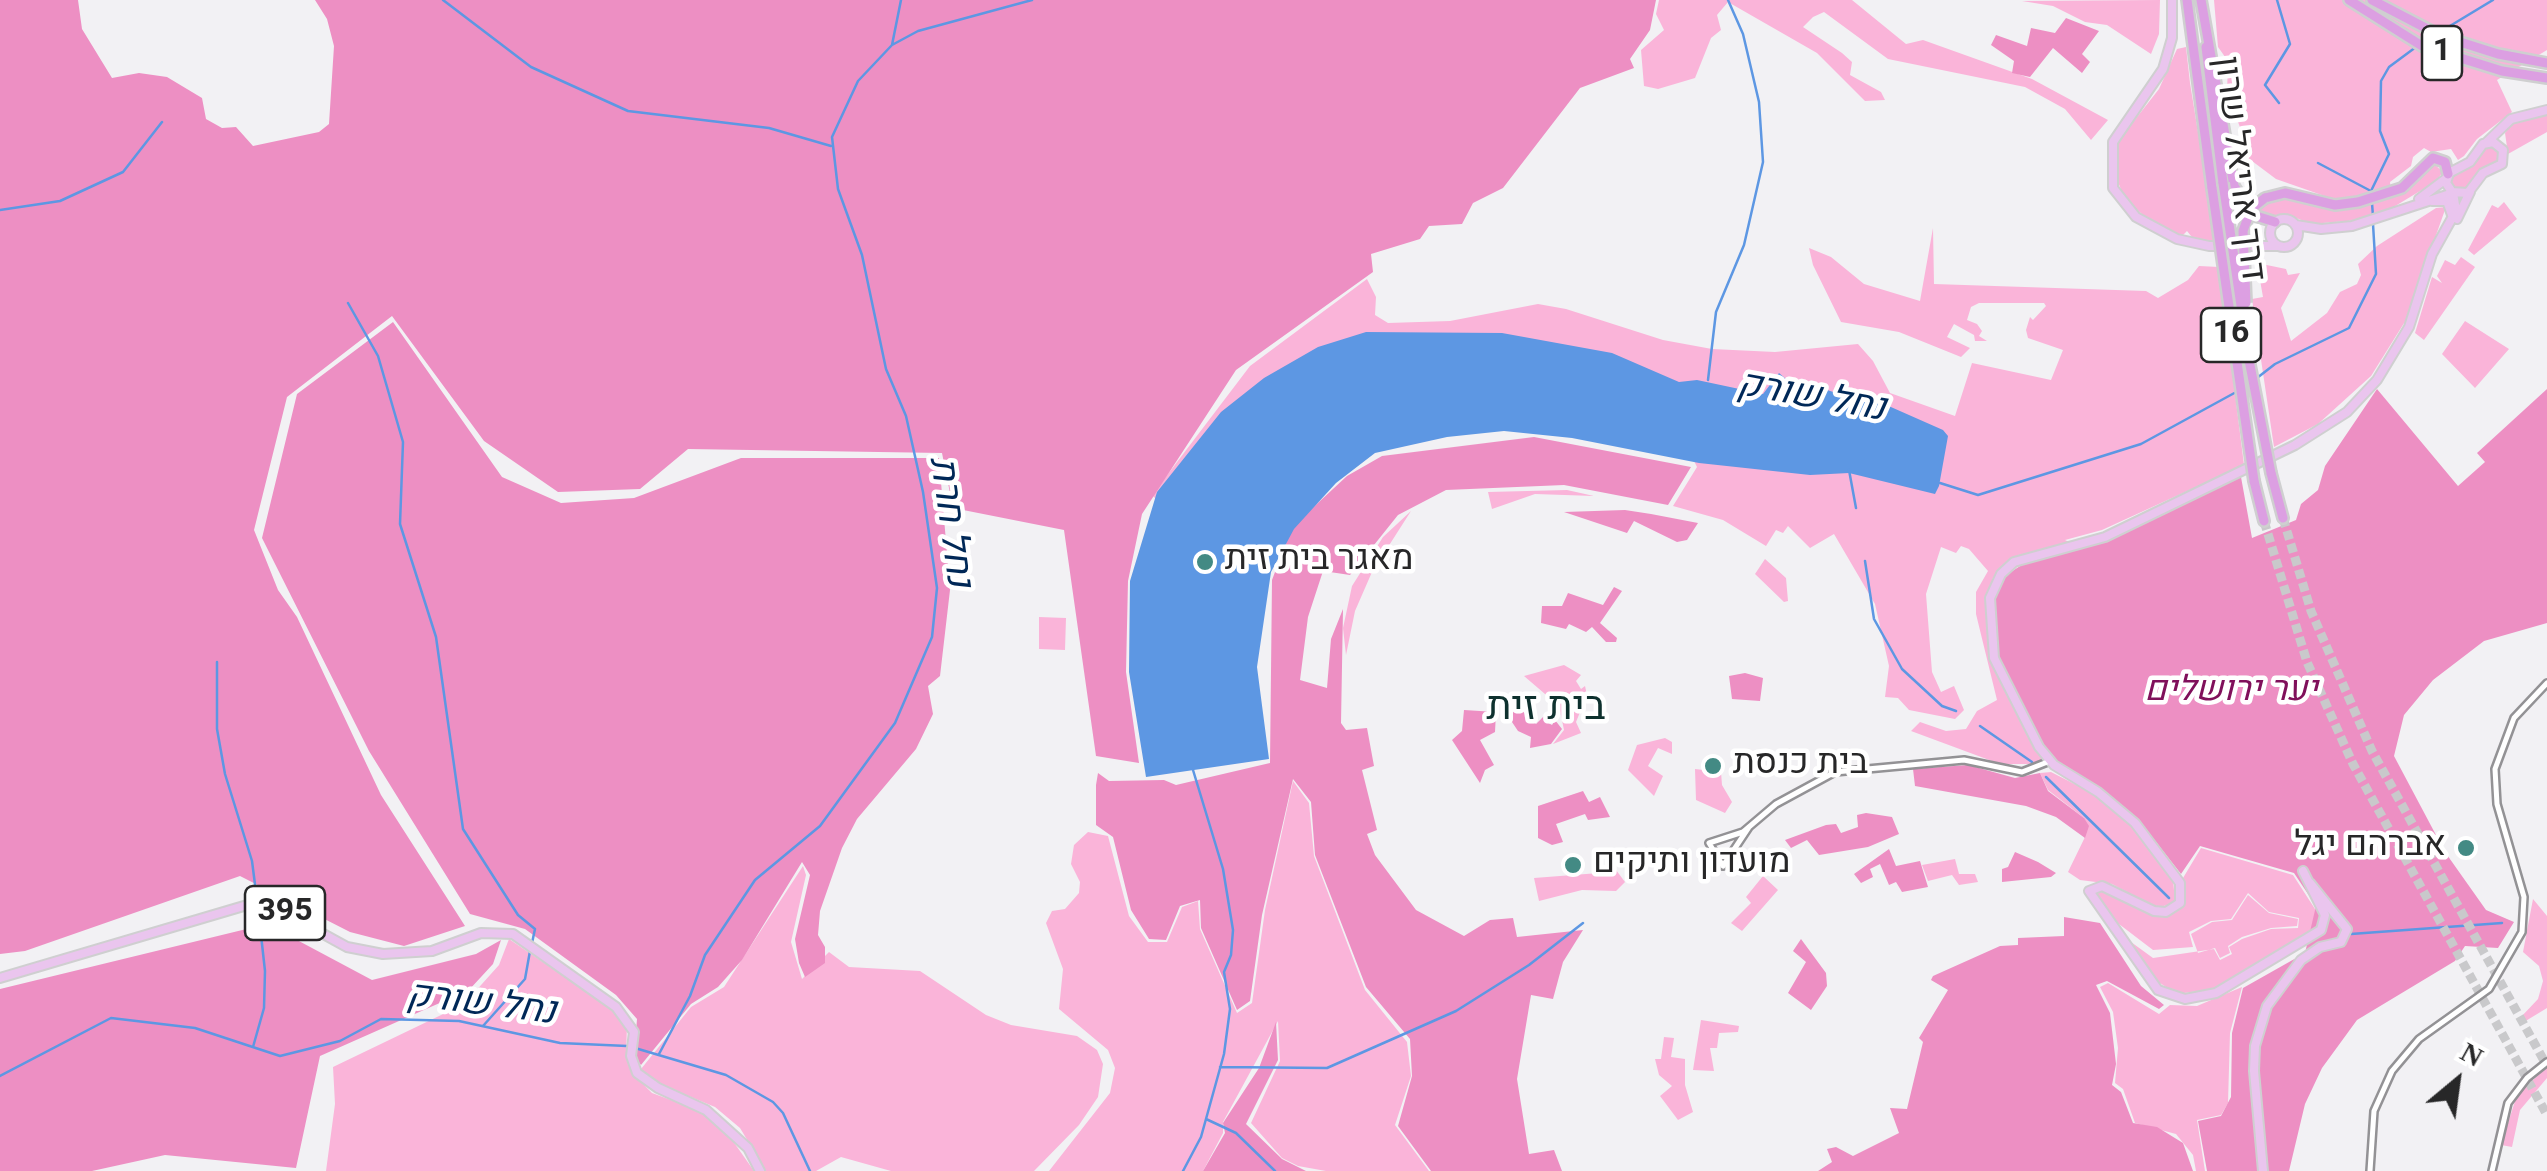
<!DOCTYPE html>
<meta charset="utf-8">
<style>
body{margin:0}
#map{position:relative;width:2547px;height:1171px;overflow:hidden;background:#f2f1f4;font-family:Georgia,serif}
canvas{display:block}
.north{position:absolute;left:2407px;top:1031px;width:100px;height:100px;-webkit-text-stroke:8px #fff;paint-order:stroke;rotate:29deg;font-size:28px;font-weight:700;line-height:40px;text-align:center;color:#272728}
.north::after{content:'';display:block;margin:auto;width:35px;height:45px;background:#272728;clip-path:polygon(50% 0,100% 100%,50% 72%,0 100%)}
</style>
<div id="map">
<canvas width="2547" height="1171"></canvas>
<div class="north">N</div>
</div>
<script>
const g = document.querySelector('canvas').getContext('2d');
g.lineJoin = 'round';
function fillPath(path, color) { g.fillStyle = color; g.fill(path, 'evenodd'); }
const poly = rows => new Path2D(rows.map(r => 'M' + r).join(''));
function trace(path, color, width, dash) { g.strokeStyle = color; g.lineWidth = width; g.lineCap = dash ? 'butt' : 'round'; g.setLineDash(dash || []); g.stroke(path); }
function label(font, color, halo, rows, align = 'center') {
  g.font = font + ' Georgia,Heebo,serif'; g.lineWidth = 9; g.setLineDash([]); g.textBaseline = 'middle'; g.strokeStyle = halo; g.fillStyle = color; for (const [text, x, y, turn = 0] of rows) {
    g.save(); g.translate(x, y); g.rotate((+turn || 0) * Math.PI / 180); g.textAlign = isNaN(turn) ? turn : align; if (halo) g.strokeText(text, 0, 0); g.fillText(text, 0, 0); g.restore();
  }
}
fillPath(poly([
 [1659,0,1852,0,1906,44,1923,40,2032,79,2108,120,2091,140,2065,109,2025,87,1888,59,1824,12,1813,17,1803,27,1842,53,1852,62,1850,75,1881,92,1885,100,1865,101,1817,53,1728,2,1717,15,1721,30,1711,38,1695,78,1658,89,1644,86,1641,50,1664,30,1656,14],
 [2160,0,2159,34,2151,54,2107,25,2085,22,2053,6,2022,1],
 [2214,0,2547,0,2547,50,2497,80,2512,112,2477,139,2464,156,2458,160,2451,149,2431,152,2424,148,2413,157,2411,166,2390,182,2391,191,2336,200,2276,179,2244,155,2241,148,2246,143,2227,93,2228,61,2218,47],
 [2186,47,2190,83,2216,243,2195,241,2187,231,2181,237,2153,224,2125,199,2115,175,2119,140,2159,89,2177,49],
 [2547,114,2547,132,2508,154,2505,133,2511,124],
 [2490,144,2501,149,2500,161,2478,174,2462,193,2451,187,2452,175,2473,164],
 [2433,163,2443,172,2435,182,2387,211,2359,220,2311,224,2289,215,2273,218,2256,210,2281,197,2338,209,2377,202,2406,191],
 [2504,202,2517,219,2474,255,2468,250,2492,205,2498,208],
 [2446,207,2406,320,2371,376,2318,424,2274,447,2252,299,2263,297,2257,263,2286,269,2288,275,2300,273,2281,308,2291,341,2327,313,2340,292,2357,284,2361,275,2358,264,2377,246,2436,208],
 [1933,228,1934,284,2146,291,2158,298,2188,280,2199,266,2219,267,2244,465,2102,530,2065,540,2073,544,2019,556,1993,578,1986,611,1990,656,2045,759,2039,764,2000,764,1911,731,1920,722,1946,731,1966,729,1977,711,1997,700,1976,614,1976,592,1988,571,1969,549,1961,546,1956,553,1941,547,1926,594,1932,672,1941,692,1954,686,1964,710,1955,719,1909,710,1898,698,1885,697,1889,666,1875,604,1834,534,1810,548,1788,526,1783,533,1776,530,1766,546,1723,520,1673,506,1697,467,1669,410,1443,355,1160,503,1152,495,1250,366,1367,279,1376,297,1375,315,1388,323,1450,321,1538,304,1566,309,1663,340,1712,349,1775,352,1858,344,1873,361,1890,393,1955,416,1972,363,2051,380,2063,350,2028,338,2026,330,2030,317,2033,320,2046,306,2044,303,1979,303,1971,307,1967,320,1977,324,1982,331,1979,336,1987,341,1975,341,1974,335,1954,324,1947,337,1970,348,1961,357,1899,332,1841,322,1813,265,1809,248,1831,257,1864,284,1920,301],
 [2461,257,2475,267,2424,340,2415,333,2432,277,2442,283,2437,276,2445,260,2455,265],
 [2465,321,2509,349,2475,388,2442,354],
 [1567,490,1594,496,1535,494,1492,509,1488,492],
 [1411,511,1372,572,1355,611,1346,655,1343,628,1352,586,1383,537],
 [1765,559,1786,578,1788,601,1784,602,1755,574],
 [1039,617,1066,618,1065,650,1039,649],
 [1564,665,1581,675,1576,681,1581,689,1585,686,1587,695,1576,722,1581,733,1553,744,1564,730,1559,706,1524,676],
 [1665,738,1672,742,1672,754,1658,748,1648,766,1663,776,1654,796,1628,770,1637,745],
 [1695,769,1721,772,1722,785,1732,802,1725,813,1696,800],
 [2051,772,2092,793,2138,832,2173,878,2175,903,2156,908,2112,884,2080,880,2068,872,2085,837,2084,818,2048,790,2040,773],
 [1293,781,1309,803,1314,856,1365,990,1407,1042,1411,1076,1395,1125,1429,1171,1326,1171,1298,1166,1282,1158,1251,1123,1280,1061,1278,1021,1223,1122,1223,1133,1203,1171,1049,1171,1110,1093,1115,1068,1108,1050,1059,1009,1063,969,1046,923,1052,911,1065,909,1079,893,1080,882,1071,864,1074,845,1088,832,1108,836,1129,916,1148,942,1167,942,1182,907,1198,901,1200,929,1237,1013,1252,1003,1265,910],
 [2201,848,2293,875,2326,926,2220,988,2177,994,2149,976,2120,934,2153,958,2214,949,2220,960,2232,954,2229,947,2242,939,2271,929,2298,928,2299,918,2269,912,2248,893,2231,919,2211,921,2189,932,2193,947,2153,950,2115,921,2093,895,2099,888,2155,914,2173,913,2181,906,2183,878],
 [1955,859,1959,874,1975,874,1978,882,1959,885,1952,875,1928,881,1922,865],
 [803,866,806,875,791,942,802,979,829,952,849,967,920,971,986,1015,1011,1025,1077,1036,1097,1050,1103,1064,1098,1097,1079,1125,1034,1171,891,1171,841,1157,816,1171,766,1171,740,1128,715,1107,657,1083,641,1069,691,1007,724,987],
 [1613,866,1625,882,1616,891,1582,890,1539,901,1534,878,1599,873],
 [1763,876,1778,890,1742,931,1731,923,1751,903,1746,897],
 [2248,895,2269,913,2298,919,2297,926,2271,928,2242,937,2228,946,2230,953,2220,958,2215,948,2198,953,2191,934,2212,922,2232,920],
 [2533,899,2547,916,2547,1008,2524,1022,2521,1017,2538,999,2543,981,2539,966,2523,952],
 [509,939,613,1010,627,1024,626,1058,635,1076,652,1093,701,1111,728,1134,754,1171,326,1171,335,1104,333,1067,464,1004,499,965],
 [2108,983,2159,1014,2170,1005,2197,1006,2242,987,2230,1033,2228,1103,2221,1115,2197,1120,2205,1171,2196,1171,2193,1155,2176,1134,2135,1123,2123,1089,2115,1083,2118,1048,2113,1012,2100,987],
 [1701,1020,1739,1026,1738,1032,1719,1033,1717,1048,1710,1048,1714,1071,1693,1070],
 [1664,1037,1674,1038,1671,1057,1685,1059,1685,1085,1693,1112,1678,1120,1660,1096,1672,1086,1659,1075,1655,1059,1661,1059],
 [2547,1067,2547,1078,2520,1110,2512,1147,2501,1145,2517,1095]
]), '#fab4d9');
fillPath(poly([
 [0,0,78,0,82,29,112,78,139,73,167,77,202,98,206,119,222,128,236,127,253,146,319,132,329,124,334,46,327,19,315,0,1656,0,1650,30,1630,59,1634,68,1580,88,1503,188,1473,203,1462,224,1429,226,1420,239,1371,254,1373,272,1236,370,1142,514,1128,581,1126,672,1139,763,1096,756,1064,530,953,508,942,453,688,449,640,489,558,492,484,441,392,316,287,397,254,530,278,590,297,617,381,795,465,926,404,946,350,932,240,876,25,951,0,954],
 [2066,18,2099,31,2082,54,2090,62,2082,73,2053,48,2030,77,2012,73,2014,61,1991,45,1996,35,2027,46,2031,28,2055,33],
 [393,322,502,477,561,503,634,498,741,458,939,458,950,590,940,676,928,686,933,714,916,749,857,819,842,848,820,911,818,935,825,947,825,963,805,977,799,963,795,939,810,875,802,862,742,960,718,987,691,1004,641,1065,634,1056,637,1019,616,995,525,929,470,914,369,751,262,538,297,394],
 [2377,389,2458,486,2485,462,2477,453,2547,389,2547,623,2484,641,2433,680,2404,715,2394,756,2445,852,2486,910,2514,922,2498,948,2465,946,2455,961,2357,1020,2322,1068,2305,1104,2289,1171,2207,1171,2198,1121,2221,1116,2231,1097,2232,1033,2243,988,2305,953,2316,906,2294,873,2200,846,2181,874,2142,824,2096,786,2057,764,2033,732,2006,679,1994,649,1991,606,2003,577,2028,561,2095,545,2241,477,2252,538,2296,520,2301,504,2318,490,2325,466],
 [1534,437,1691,467,1668,505,1564,485,1446,490,1398,515,1350,575,1323,571,1308,617,1300,680,1327,688,1331,639,1343,609,1341,723,1346,730,1367,728,1374,766,1362,770,1377,830,1367,834,1375,855,1416,910,1464,936,1490,920,1513,918,1517,937,1583,930,1563,962,1553,999,1531,995,1517,1079,1529,1154,1554,1150,1562,1171,1431,1171,1398,1126,1412,1076,1410,1039,1366,987,1315,855,1311,802,1293,779,1262,915,1250,1001,1237,1010,1201,928,1200,900,1180,906,1166,940,1149,939,1131,910,1113,837,1096,825,1096,785,1098,773,1109,781,1164,780,1176,785,1270,763,1272,580,1292,527,1347,476,1382,456],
 [1625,510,1651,514,1698,523,1687,540,1677,542,1634,521,1627,533,1564,512],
 [1614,587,1622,591,1600,623,1617,638,1616,642,1606,642,1592,627,1586,632,1569,624,1566,629,1541,623,1542,606,1562,606,1568,593,1603,605],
 [1745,673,1763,678,1760,701,1732,699,1729,676],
 [1513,702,1536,724,1551,709,1545,721,1552,725,1555,720,1562,729,1551,744,1530,748,1531,737,1518,731,1508,716],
 [1464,710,1496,712,1495,732,1480,740,1494,765,1485,770,1480,783,1452,740,1462,731],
 [1968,765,2015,778,2040,773,2048,791,2084,818,2089,826,2085,838,2056,817,2026,806,1915,786,1913,769],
 [1583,791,1589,802,1600,797,1610,817,1588,820,1585,814,1556,824,1563,842,1552,845,1538,838,1538,806],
 [1866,813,1892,817,1899,834,1868,847,1819,855,1807,840,1791,848,1785,840,1826,825,1836,824,1841,833,1858,827,1857,815],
 [1889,849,1896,866,1920,861,1928,887,1902,892,1896,882,1889,885,1880,864,1870,869,1873,877,1861,883,1854,874],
 [2015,852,2038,862,2056,873,2051,877,2002,882,2002,869,2008,867],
 [2064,917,2100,923,2141,986,2164,1005,2159,1009,2107,981,2096,985,2110,1013,2116,1064,2112,1085,2121,1092,2133,1123,2157,1127,2183,1143,2193,1171,1818,1171,1832,1162,1827,1149,1836,1147,1853,1156,1899,1133,1890,1108,1907,1109,1923,1042,1919,1038,1948,990,1931,980,1933,976,2000,946,2018,945,2018,938,2064,936],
 [267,924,372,980,476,954,501,940,493,964,469,990,320,1056,296,1168,165,1155,92,1171,0,1171,0,989],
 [1801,939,1826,973,1827,986,1811,1010,1788,993,1806,962,1793,951],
 [1276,1022,1278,1060,1246,1124,1282,1159,1306,1171,1203,1171,1225,1133,1223,1123,1259,1068]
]), '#ed8fc3');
fillPath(poly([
 [1366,332,1502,333,1612,353,1679,382,1697,380,1763,394,1779,373,1793,385,1793,393,1824,389,1858,400,1875,400,1943,430,1948,436,1939,486,1935,494,1849,473,1810,475,1699,463,1572,438,1504,431,1447,437,1375,453,1336,483,1294,529,1271,572,1257,667,1269,759,1146,777,1129,672,1130,581,1157,492,1221,412,1264,378,1318,347]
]), '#5d97e3');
trace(poly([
 [443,0,531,67,628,111,769,128,831,146],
 [2277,0,2290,44,2265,85,2279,103],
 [2440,32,2493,0],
 [892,45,918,31,1032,0],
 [2318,163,2369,190],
 [0,210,60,201,123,172,162,122],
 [2373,216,2371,191,2389,154,2380,131,2381,81,2389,67,2416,47],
 [348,303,378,356,403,442,400,524,436,637,463,829,518,915,535,929,532,943],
 [2257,378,2275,364,2349,328,2376,274,2373,224],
 [1708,380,1716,312,1744,245,1763,162,1759,102,1743,34,1728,0],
 [1849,470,1856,508],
 [1940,483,1978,495,2141,444,2238,391],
 [1865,561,1874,619,1902,669,1942,706,1956,711],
 [217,662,217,729,225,774,252,861,257,900],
 [1980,726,2032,762],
 [2046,777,2169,898],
 [2351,934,2502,923],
 [483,1026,525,979,530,951],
 [253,1047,264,1008,265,971,258,908],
 [635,1048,726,1075,773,1102,783,1113,810,1171],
 [659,1054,690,996,705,955,755,880,820,826,895,723,932,637,937,588,923,492,906,416,886,369,862,255,838,189,832,137,858,81,892,45,901,0],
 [1220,1067,1327,1068,1456,1011,1529,965,1583,923],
 [0,1076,111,1018,195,1028,280,1056,340,1041,381,1019,459,1021,560,1043,627,1046],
 [1206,1119,1236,1133,1275,1171],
 [1183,1171,1201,1137,1224,1054,1230,1009,1224,972,1231,955,1233,930,1223,869,1193,770]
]), '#5d97e3', 2.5);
trace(poly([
 [2283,518,2311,611,2372,751,2547,1066],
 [2264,521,2307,662,2353,764,2547,1115]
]), '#c9c9cb', 9, [9, 4.5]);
const minor = poly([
 [1749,827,1723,866,1709,843,1743,832,1776,804,1835,772,1964,760,2022,772,2050,761],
 [2370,1171,2374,1111,2392,1071,2419,1039,2489,989,2522,932,2524,897,2497,804,2495,769,2514,718,2547,683],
 [2492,1171,2508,1103,2527,1078,2547,1062]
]);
const major = poly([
 [2172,0,2172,38,2163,69,2113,142,2113,188,2136,217,2177,239,2209,246,2277,246],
 [2487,142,2511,119,2547,110],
 [2493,142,2503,150,2502,164,2483,173,2468,193,2452,192,2446,183,2449,173,2470,162,2483,144,2493,142],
 [2419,199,2447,178],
 [2432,201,2447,201,2452,215],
 '2270 233a14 14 0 1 1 28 0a14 14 0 1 1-28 0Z',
 [2457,219,2470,192],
 [2296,225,2321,229,2352,226,2453,193],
 [2303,871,2325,915,2321,930,2216,993,2185,999,2158,990,2089,891,2102,886,2154,911,2166,912,2180,903,2180,883,2135,823,2098,792,2054,765,2039,747,1994,658,1990,598,2001,574,2014,562,2105,537,2295,445,2347,412,2377,380,2409,327,2432,254,2456,211,2453,193],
 [0,978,254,903,276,908,347,947,383,954,432,951,481,933,513,934,616,1007,634,1032,631,1056,637,1073,658,1088,706,1110,748,1148,760,1171],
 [2263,1171,2254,1071,2255,1046,2267,1006,2301,960,2320,947,2341,942,2347,929,2310,883]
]);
const highway = poly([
 [2187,0,2212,188],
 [2201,0,2234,186,2253,215,2275,222],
 [2349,0,2422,46,2502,71,2547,78],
 [2372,0,2441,36,2498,54,2547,63],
 [2206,47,2223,183],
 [2265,198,2285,193,2335,205,2358,202,2402,188,2433,158,2445,162,2448,174],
 [2271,473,2283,518],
 [2254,481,2264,521]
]);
trace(minor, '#939295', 10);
trace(major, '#cfcfd0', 12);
trace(highway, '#cfcfd0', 14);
trace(minor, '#fff', 5);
trace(major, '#eac5ee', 8);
trace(highway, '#dc9fe2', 9);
const highwayBridge = poly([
 [2223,183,2249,360,2271,473],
 [2212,188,2254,481],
 [2246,303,2243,231,2251,209,2265,198]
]);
trace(highwayBridge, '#cfcfd0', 14, []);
trace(highwayBridge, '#dc9fe2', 9);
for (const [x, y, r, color] of [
 [1205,562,10,"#438a84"],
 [1713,766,10,"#438a84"],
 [2466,848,10,"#438a84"],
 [1573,865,10,"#438a84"]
]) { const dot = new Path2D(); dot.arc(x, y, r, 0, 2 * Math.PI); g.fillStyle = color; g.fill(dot); trace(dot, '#fff', 4); }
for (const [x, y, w] of [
 [2442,53,40],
 [2231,335,60],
 [285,913,80]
]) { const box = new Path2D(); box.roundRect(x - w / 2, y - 27, w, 54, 8); g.fillStyle = '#fff'; g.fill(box); trace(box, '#272728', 2.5); }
label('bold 32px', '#272728', null, [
 ["1",2442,53],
 ["16",2231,335],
 ["395",285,913]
]);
label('35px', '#272728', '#fff', [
 ["דרך אריאל שרון",2237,169,83]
]);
label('35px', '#272728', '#fff', [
 ["מאגר בית זית",1225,562],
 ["בית כנסת",1733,766],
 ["אברהם יגל",2446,848,"right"],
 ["מועדון ותיקים",1593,865]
], 'left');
label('italic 35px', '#80105b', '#fff', [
 ["יער ירושלים",2231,693]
]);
label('italic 38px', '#002857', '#fff', [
 ["נחל שורק",1811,399,10],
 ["נחל חרת",948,522,82],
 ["נחל שורק",481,1006,7]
]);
label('40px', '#0e312e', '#fff', [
 ["בית זית",1546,710]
]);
</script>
